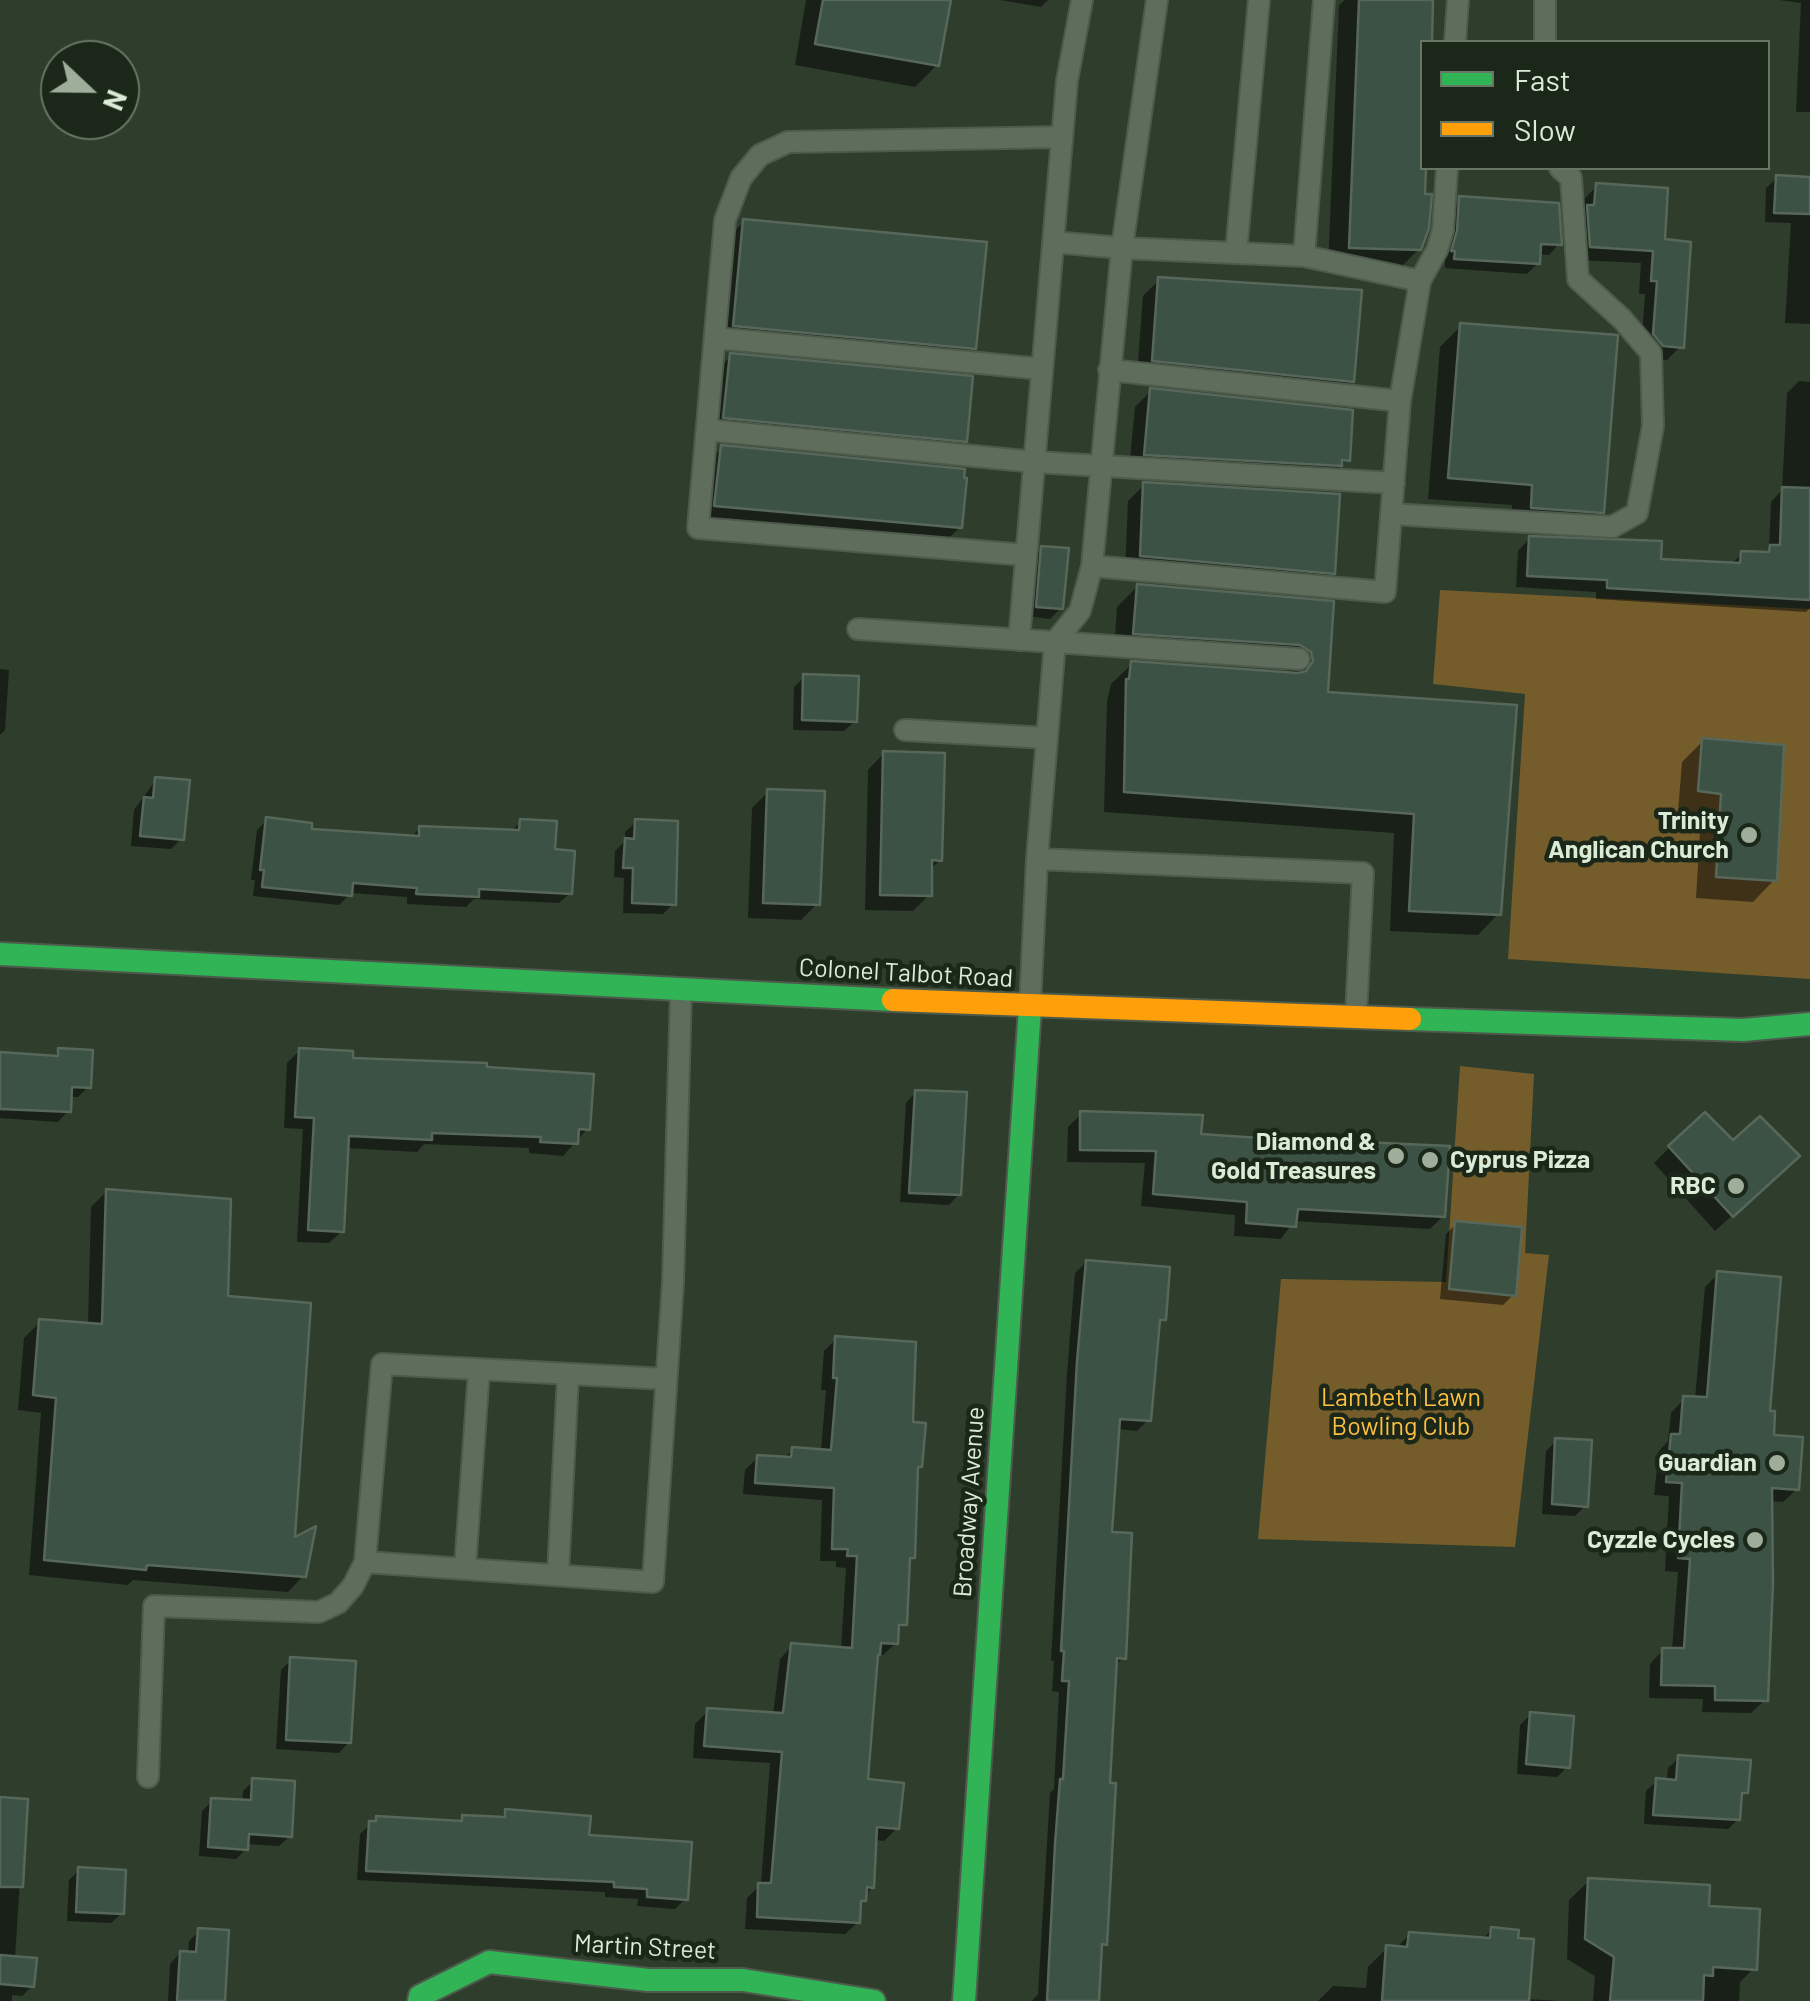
<!DOCTYPE html>
<style>
body{margin:0}
#map{position:relative;width:1810px;height:2001px;overflow:hidden;background:#2e3d2c;font-family:Barlow,sans-serif}
canvas{display:block}
.legend{position:absolute;left:1420px;top:40px;width:350px;height:130px;box-sizing:border-box;background:#1b2819;border:2px solid #677665;margin:0;padding:12px 18px;list-style:none;font-size:30px;color:#daebd6}
.legend li{display:flex;align-items:center;gap:20px;height:50px}
.legend b{width:50px;border:2px solid #677665}
.north{position:absolute;left:40px;top:40px;width:100px;height:100px;box-sizing:border-box;background:#1b2819;border:2px solid #677665;border-radius:50%;rotate:112deg;font-size:28px;font-weight:700;line-height:40px;text-align:center;color:#daebd6}
.north::after{content:'';display:block;margin:auto;width:35px;height:45px;background:#9eae9a;clip-path:polygon(50% 0,100% 100%,50% 72%,0 100%)}
</style>
<div id="map">
<canvas width="1810" height="2001"></canvas>
<ul class="legend">
<li><b style="height:12px;background:#30b455"></b>Fast</li>
<li><b style="height:12px;background:#ff9f0a"></b>Slow</li>
</ul>
<div class="north">N</div>
</div>
<script>
const g = document.querySelector('canvas').getContext('2d');
g.lineJoin = 'round';
function fillPath(path, color) { g.fillStyle = color; g.fill(path, 'evenodd'); }
const poly = rows => new Path2D(rows.map(r => 'M' + r).join(''));
function trace(path, color, width, dash) { g.strokeStyle = color; g.lineWidth = width; g.lineCap = dash ? 'butt' : 'round'; g.setLineDash(dash || []); g.stroke(path); }
function label(font, color, halo, rows, align = 'center') {
  g.font = font + ' Barlow,sans-serif'; g.lineWidth = 9; g.setLineDash([]); g.textBaseline = 'middle'; g.strokeStyle = halo; g.fillStyle = color; for (const [text, x, y, turn = 0] of rows) {
    g.save(); g.translate(x, y); g.rotate((+turn || 0) * Math.PI / 180); g.textAlign = isNaN(turn) ? turn : align; if (halo) g.strokeText(text, 0, 0); g.fillText(text, 0, 0); g.restore();
  }
}
fillPath(poly([
 [1440,590,1810,609,1810,979,1508,959,1525,694,1433,684],
 [1460,1066,1534,1074,1525,1253,1549,1255,1515,1547,1258,1539,1281,1279,1446,1282]
]), '#755d2b');
fillPath(poly([
 [806,0,948,0,937,65,915,87,795,65],
 [1000,0,1048,0,1041,7],
 [1345,0,1431,0,1429,42,1422,42,1424,168,1419,249,1397,271,1328,268,1339,5],
 [1810,0,1810,112,1796,112,1801,3,1779,0],
 [1777,178,1810,178,1810,324,1785,323,1791,223,1765,222,1766,188],
 [1597,186,1662,242,1681,346,1667,360,1649,359,1641,349,1645,294,1639,294,1641,263,1577,260,1583,200],
 [1460,199,1559,244,1549,255,1538,254,1538,263,1527,274,1445,268,1445,261,1442,261,1450,209],
 [744,222,974,348,952,369,712,346,722,243],
 [1159,280,1352,381,1336,397,1137,376,1143,296],
 [1461,326,1602,512,1580,533,1511,529,1512,505,1428,499,1440,347],
 [731,356,965,440,949,456,708,433,715,372],
 [1799,381,1810,382,1810,608,1806,612,1596,599,1596,592,1516,587,1518,551,1530,538,1659,561,1730,565,1742,554,1764,555,1769,549,1771,502,1782,490,1787,393],
 [1151,391,1347,460,1331,476,1129,470,1135,407],
 [722,448,960,527,944,543,699,521,706,464],
 [1144,485,1333,573,1317,589,1125,572,1128,501],
 [1042,548,1061,608,1050,619,1027,616,1031,559],
 [1138,586,1331,604,1325,695,1498,914,1478,935,1390,931,1394,833,1104,812,1107,702,1111,684,1132,664,1294,675,1279,665,1114,654,1117,607],
 [0,669,9,670,5,730,0,735],
 [804,677,855,721,844,731,793,730,794,687],
 [1703,741,1774,880,1753,902,1696,898,1701,815,1678,812,1682,762],
 [884,753,940,860,930,870,929,895,913,911,865,910,868,770],
 [156,780,181,839,171,849,131,846,134,810],
 [768,792,817,904,801,920,748,918,752,808],
 [267,820,309,831,410,838,420,828,510,832,521,822,552,852,570,893,559,903,474,899,466,907,407,904,407,897,351,893,339,905,253,896,255,880,251,880,257,830],
 [636,822,673,904,663,914,623,913,624,878,614,877,615,851,625,841,625,832],
 [300,1050,350,1061,484,1070,587,1129,563,1156,529,1153,529,1148,424,1144,417,1152,346,1148,342,1231,329,1243,297,1242,303,1129,284,1128,287,1063],
 [59,1051,88,1087,78,1097,69,1097,68,1111,58,1122,0,1118,0,1054,52,1058],
 [916,1092,959,1194,949,1205,900,1202,906,1103],
 [1081,1114,1199,1136,1443,1216,1430,1229,1294,1221,1281,1239,1234,1236,1235,1215,1141,1206,1145,1163,1067,1162,1068,1127],
 [1732,1144,1781,1171,1715,1231,1654,1163,1670,1147],
 [107,1191,292,1542,304,1575,288,1592,133,1580,128,1585,29,1575,41,1413,18,1410,24,1338,40,1322,88,1325,91,1207],
 [1456,1224,1513,1295,1503,1305,1440,1299,1446,1234],
 [1086,1262,1163,1319,1157,1326,1148,1420,1137,1431,1117,1429,1110,1534,1124,1657,1114,1667,1104,1944,1099,1948,1096,2001,1032,2001,1038,1994,1050,1793,1054,1789,1059,1692,1052,1691,1054,1661,1051,1661,1067,1374,1075,1273],
 [1718,1274,1767,1413,1771,1437,1797,1489,1783,1502,1769,1501,1765,1700,1751,1713,1702,1712,1703,1699,1649,1698,1650,1664,1663,1650,1672,1650,1678,1572,1665,1571,1669,1496,1654,1495,1659,1451,1668,1441,1671,1413,1684,1399,1695,1399,1705,1287],
 [836,1339,910,1424,920,1466,916,1470,913,1557,907,1563,904,1624,896,1632,896,1643,883,1655,877,1655,865,1781,897,1828,884,1841,874,1840,872,1887,859,1905,858,1922,845,1934,745,1929,747,1898,761,1884,770,1763,693,1758,695,1724,708,1711,773,1715,780,1659,792,1646,841,1649,846,1568,836,1567,836,1561,820,1561,822,1500,743,1494,745,1470,758,1457,784,1459,793,1449,821,1451,826,1390,821,1390,824,1351],
 [1556,1441,1585,1506,1575,1516,1542,1514,1546,1451],
 [291,1660,349,1742,339,1753,276,1749,281,1670],
 [1530,1715,1567,1767,1557,1777,1517,1774,1520,1725],
 [1679,1758,1746,1792,1739,1799,1738,1819,1728,1829,1644,1824,1646,1791,1657,1781,1667,1782,1668,1768],
 [253,1781,290,1836,279,1846,246,1844,246,1849,236,1859,199,1856,202,1811,212,1801,242,1802,243,1791],
 [0,1799,25,1801,15,1958,32,1986,22,1996,12,1995,12,2001,0,2001],
 [506,1812,685,1899,675,1909,637,1906,638,1899,605,1897,605,1892,357,1880,360,1834,377,1818,457,1824,463,1817,499,1819],
 [79,1870,122,1913,111,1923,67,1921,69,1880],
 [1589,1881,1706,1909,1754,1968,1740,1982,1739,2001,1593,2001,1595,1976,1567,1959,1569,1900],
 [1492,1930,1526,1999,1560,2001,1318,2001,1333,1986,1366,1988,1368,1967,1387,1948,1395,1949,1410,1934,1481,1940],
 [199,1931,222,2001,168,2001,170,1964,180,1953,188,1954,189,1941]
]), '#0007');
const building = poly([
 [823,0,951,0,939,66,815,44,823,0],
 [1359,0,1433,0,1432,42,1422,42,1422,168,1426,168,1425,194,1432,194,1429,228,1421,250,1349,248,1359,0],
 [1776,175,1810,177,1810,214,1774,213,1776,175],
 [1596,183,1668,188,1665,239,1691,242,1684,348,1663,346,1653,334,1657,281,1651,281,1653,251,1590,247,1587,205,1594,205,1596,183],
 [1459,196,1559,203,1562,245,1541,244,1540,264,1454,259,1455,251,1451,251,1457,231,1459,196],
 [743,219,987,242,976,349,733,326,743,219],
 [1158,277,1362,290,1354,382,1152,361,1158,277],
 [1460,323,1618,335,1604,513,1531,508,1532,485,1448,478,1460,323],
 [730,353,973,376,967,442,723,418,730,353],
 [1150,388,1353,410,1350,461,1342,460,1342,466,1144,455,1150,388],
 [721,445,965,469,964,478,967,478,962,528,714,506,721,445],
 [1143,482,1340,494,1335,574,1140,556,1143,482],
 [1782,487,1810,488,1810,600,1607,588,1607,580,1527,576,1529,536,1662,541,1661,559,1740,563,1741,551,1769,552,1770,545,1780,545,1782,487],
 [1041,546,1069,548,1063,609,1036,607,1041,546],
 [1137,584,1334,601,1328,692,1517,705,1501,915,1409,911,1414,814,1124,792,1126,679,1129,679,1131,661,1298,673,1306,671,1313,661,1311,652,1300,645,1133,634,1137,584],
 [803,674,859,676,857,722,802,720,803,674],
 [1702,738,1784,745,1777,881,1716,877,1721,794,1698,791,1702,738],
 [883,751,945,753,942,861,932,860,932,896,880,895,883,751],
 [155,777,190,780,184,840,140,836,144,797,153,798,155,777],
 [767,789,825,791,820,905,763,903,767,789],
 [266,817,312,823,312,829,419,836,419,826,519,830,520,819,557,821,555,849,575,851,572,894,479,889,479,897,416,894,417,888,353,883,352,896,262,887,264,870,260,870,266,817],
 [635,819,678,821,676,905,632,903,633,868,623,868,625,838,634,839,635,819],
 [58,1048,93,1050,91,1088,72,1087,71,1112,0,1109,0,1052,58,1056,58,1048],
 [299,1048,353,1051,353,1058,487,1063,487,1067,594,1074,590,1130,579,1129,578,1144,540,1142,541,1137,432,1133,432,1140,349,1136,344,1232,308,1230,314,1118,295,1117,299,1048],
 [915,1090,967,1092,961,1195,909,1193,915,1090],
 [1080,1111,1203,1115,1201,1134,1318,1142,1318,1140,1450,1146,1445,1217,1298,1209,1296,1227,1246,1223,1247,1202,1153,1194,1156,1151,1080,1150,1080,1111],
 [1705,1112,1733,1140,1760,1116,1800,1156,1733,1217,1668,1146,1705,1112],
 [106,1189,231,1199,228,1296,311,1303,295,1537,316,1526,306,1577,147,1565,146,1570,44,1560,56,1398,33,1395,39,1319,102,1324,106,1189],
 [1455,1221,1522,1227,1516,1296,1449,1289,1455,1221],
 [1086,1260,1170,1267,1166,1320,1160,1320,1151,1421,1120,1419,1112,1532,1132,1533,1126,1659,1117,1658,1110,1783,1116,1783,1107,1945,1102,1944,1099,2001,1047,2001,1055,1844,1060,1779,1063,1779,1069,1681,1062,1681,1064,1651,1061,1651,1077,1361,1086,1260],
 [1717,1271,1781,1277,1770,1411,1775,1411,1774,1435,1803,1437,1799,1490,1772,1488,1773,1584,1768,1701,1715,1700,1715,1686,1661,1685,1662,1648,1684,1648,1690,1559,1678,1558,1682,1483,1666,1482,1671,1434,1680,1434,1683,1396,1707,1397,1717,1271],
 [835,1336,916,1342,913,1422,926,1423,922,1467,918,1467,915,1558,910,1558,907,1625,899,1625,898,1644,881,1643,880,1655,878,1655,868,1779,904,1783,899,1829,877,1827,874,1888,867,1887,866,1901,861,1901,860,1923,757,1917,758,1883,771,1883,782,1752,704,1746,707,1708,783,1713,791,1643,852,1648,857,1556,847,1556,848,1549,832,1549,834,1488,755,1483,757,1455,791,1457,792,1447,831,1450,837,1378,833,1378,835,1336],
 [1555,1438,1592,1440,1588,1507,1552,1504,1555,1438],
 [290,1657,356,1661,351,1743,286,1740,290,1657],
 [1530,1712,1574,1716,1570,1768,1526,1764,1530,1712],
 [1678,1755,1751,1760,1748,1793,1742,1793,1740,1820,1653,1815,1656,1778,1676,1780,1678,1755],
 [252,1778,295,1781,292,1837,249,1834,248,1850,208,1847,211,1798,251,1800,252,1778],
 [0,1797,28,1799,23,1887,0,1887,0,1797],
 [505,1809,591,1816,589,1835,692,1842,688,1900,647,1897,647,1889,614,1887,614,1882,366,1871,369,1821,376,1821,376,1816,462,1821,462,1815,505,1817,505,1809],
 [78,1867,126,1870,124,1914,76,1912,78,1867],
 [1588,1878,1710,1885,1709,1906,1760,1909,1757,1970,1713,1967,1713,1976,1704,1975,1703,2001,1610,2001,1614,1957,1585,1939,1588,1878],
 [1491,1927,1519,1930,1518,1938,1534,1939,1529,2001,1382,2001,1386,1945,1407,1947,1409,1932,1490,1938,1491,1927],
 [198,1928,229,1930,225,2001,177,2001,180,1951,196,1952,198,1928],
 [0,1955,37,1958,34,1987,0,1984,0,1955]
]);
fillPath(building, '#3c5244');
trace(building, '#57675a', 2.5);
const lane = poly([
 [1545,0,1545,42],
 [1455,42,1458,0],
 [1053,242,1122,248,1157,0],
 [1236,253,1259,0],
 [1420,281,1437,250,1443,230,1447,168],
 [715,338,1042,369],
 [1109,370,1400,401],
 [707,430,1035,462,1394,483],
 [1391,514,1612,527,1637,513,1653,426,1651,353,1622,319,1578,279,1571,178,1560,168],
 [1026,555,698,528,725,220,741,178,760,155,788,142,1062,137],
 [1092,566,1385,592,1400,401,1420,281,1304,256],
 [858,629,1055,642,1037,859,1030,1005],
 [1019,640,1067,81,1082,0],
 [1055,642,1080,611,1092,566,1122,248,1304,256,1324,0],
 [1055,642,1299,659],
 [905,730,1047,738],
 [1037,859,1363,873,1356,1015],
 [666,1379,382,1364,365,1562,653,1582,673,1282,681,990],
 [465,1568,479,1370],
 [558,1575,568,1375],
 [148,1777,154,1606,319,1612,338,1603,353,1586,365,1562]
]);
const fast = poly([
 [0,954,893,1000],
 [1410,1019,1743,1030,1810,1024],
 [419,2001,420,1996,489,1962,648,1980,743,1980,874,2001],
 [964,2001,1030,1007]
]);
const slow = poly([
 [893,1000,1410,1019]
]);
trace(lane, '#4e5b4c', 24);
trace(fast, '#4e5b4c', 26);
trace(slow, '#4e5b4c', 26);
trace(lane, '#5f6d5c', 20);
trace(fast, '#30b455', 22);
trace(slow, '#ff9f0a', 22);
for (const [x, y, r, color] of [
 [1749,835,10,"#9eae9a"],
 [1396,1156,10,"#9eae9a"],
 [1430,1160,10,"#9eae9a"],
 [1736,1186,10,"#9eae9a"],
 [1777,1463,10,"#9eae9a"],
 [1755,1540,10,"#9eae9a"]
]) { const dot = new Path2D(); dot.arc(x, y, r, 0, 2 * Math.PI); g.fillStyle = color; g.fill(dot); trace(dot, '#1b2819', 4); }
label('bold 25px', '#daebd6', '#1b2819', [
 ["Trinity",1729,821],
 ["Anglican Church",1729,850],
 ["Diamond &",1376,1142],
 ["Gold Treasures",1376,1171],
 ["Cyprus Pizza",1450,1160,"left"],
 ["RBC",1716,1186],
 ["Guardian",1757,1463],
 ["Cyzzle Cycles",1735,1540]
], 'right');
label('25px', '#daebd6', '#1b2819', [
 ["Colonel Talbot Road",906,973,3],
 ["Broadway Avenue",969,1502,-86],
 ["Martin Street",645,1947,3]
]);
label('25px', '#ffbf40', '#1b2819', [
 ["Lambeth Lawn",1401,1398],
 ["Bowling Club",1401,1427]
]);
</script>
